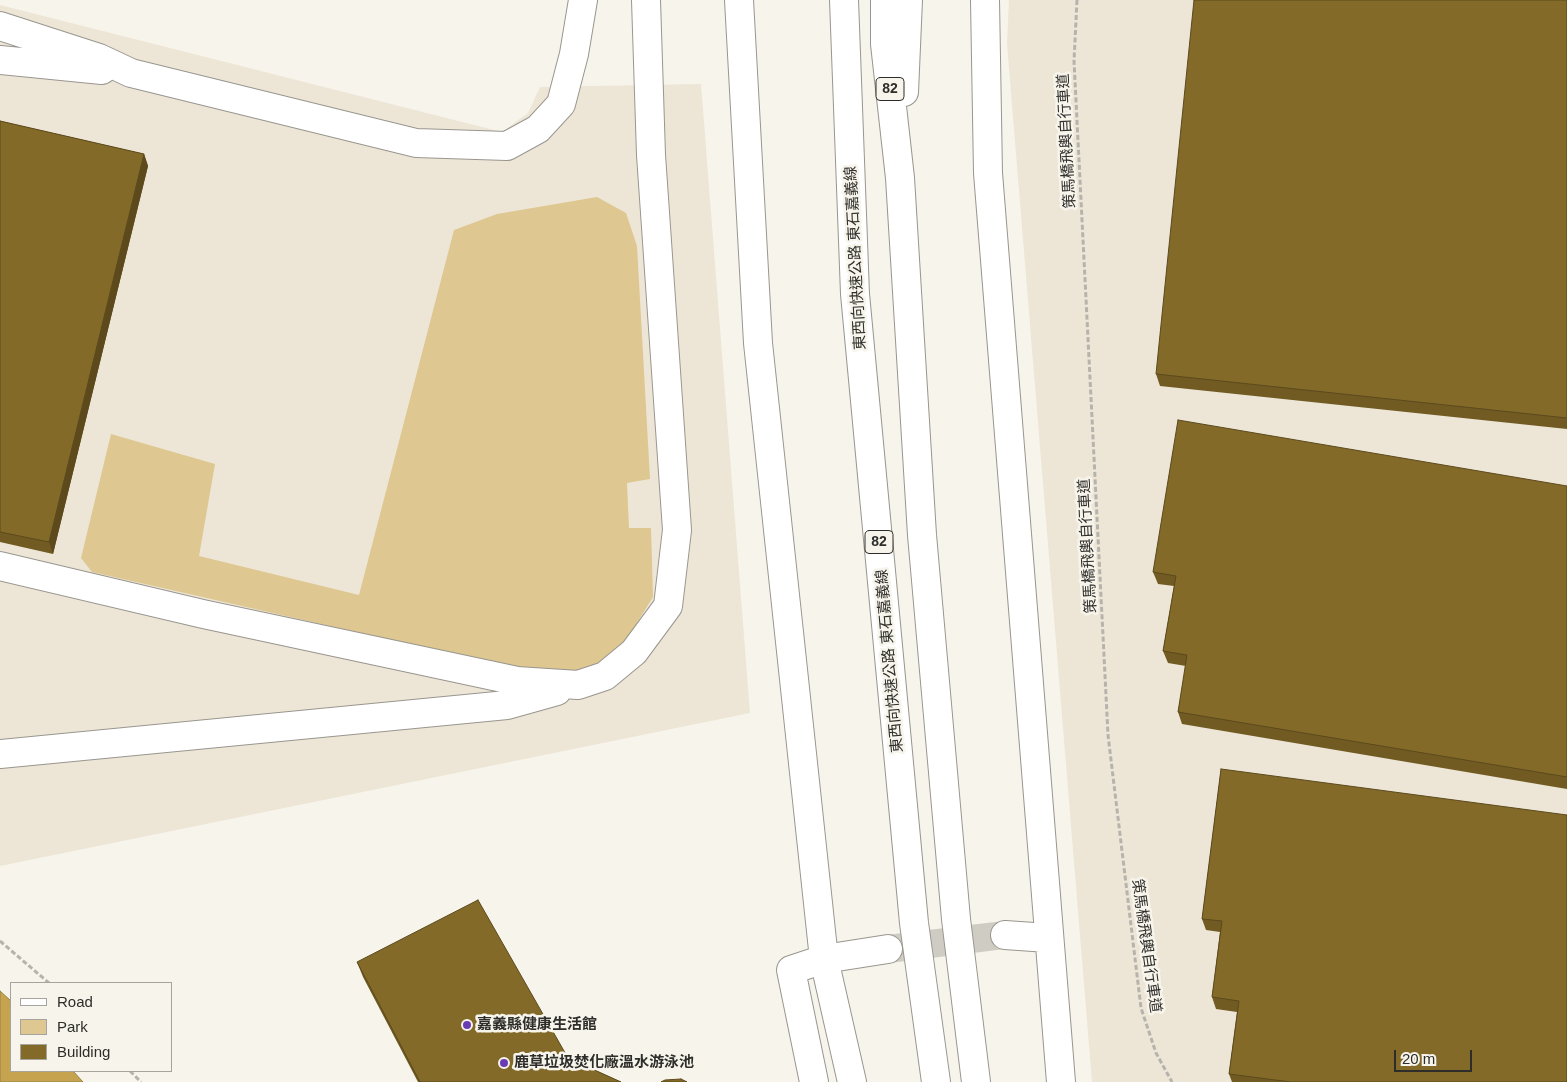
<!DOCTYPE html>
<meta charset="utf-8">
<style>
body{margin:0}
#map{position:relative;width:1567px;height:1082px;overflow:hidden;background:#f7f4eb;font-family:Arial,sans-serif}
canvas{display:block}
.legend{position:absolute;left:10px;top:982px;width:162px;height:90px;box-sizing:border-box;background:#f7f4eb;border:1px solid #a7a49e;margin:0;padding:6px 9px;list-style:none;font-size:15px;color:#2e2d2a}
.legend li{display:flex;align-items:center;gap:10px;height:25px}
.legend b{width:25px;border:1px solid #a7a49e}
.scale{position:absolute;left:1394px;top:1050px;width:78px;height:22px;box-sizing:border-box;border:2px solid #2e2d2a;border-top:0;padding-left:6px;font-size:15px;line-height:18px;white-space:nowrap;color:#2e2d2a;-webkit-text-stroke:4px #f7f4eb;paint-order:stroke}
</style>
<div id="map">
<canvas width="1567" height="1082"></canvas>
<ul class="legend">
<li><b style="height:6px;background:#fff"></b>Road</li>
<li><b style="height:14px;background:#dec790"></b>Park</li>
<li><b style="height:14px;background:#836a29"></b>Building</li>
</ul>
<div class="scale">20 m</div>
</div>
<script>
const g = document.querySelector('canvas').getContext('2d');
g.lineJoin = 'round';
function fillPath(path, color) { g.fillStyle = color; g.fill(path, 'evenodd'); }
const poly = rows => new Path2D(rows.map(r => 'M' + r).join(''));
function trace(path, color, width, dash) { g.strokeStyle = color; g.lineWidth = width; g.lineCap = dash ? 'butt' : 'round'; g.setLineDash(dash || []); g.stroke(path); }
function label(font, color, halo, rows, align = 'center') {
  g.font = font + ' Arial,"Noto Sans TC",sans-serif'; g.lineWidth = 5; g.setLineDash([]); g.textBaseline = 'middle'; g.strokeStyle = halo; g.fillStyle = color; for (const [text, x, y, turn = 0] of rows) {
    g.save(); g.translate(x, y); g.rotate((+turn || 0) * Math.PI / 180); g.textAlign = isNaN(turn) ? turn : align; if (halo) g.strokeText(text, 0, 0); g.fillText(text, 0, 0); g.restore();
  }
}
fillPath(poly([
 [1009,0,1567,0,1567,1082,1092,1082,1007,44],
 [0,5,502,132,528,113,540,87,701,84,750,713,0,866]
]), '#ede6d7');
fillPath(poly([
 [597,197,626,213,637,246,650,479,627,483,629,528,651,528,653,597,622,647,593,670,537,673,92,572,81,558,111,434,215,464,199,556,359,595,454,230,497,214]
]), '#dec790');
const water = poly([
 [0,991,11,1001,11,1071,73,1071,83,1082,0,1082,0,991]
]);
fillPath(water, '#c6a44f');
trace(water, '#988044', 1);
trace(poly([
 [888,949,1005,935]
]), '#cfccc4', 28, [28, 14]);
const minor = poly([
 [739,0,758,343,824,959,852,1082],
 [985,0,988,173,1061,1082],
 [0,26,99,58,131,73,416,143,507,146,538,129,561,104,574,54,583,0],
 [0,60,102,70],
 [0,566,203,614,517,681,578,685,605,676,634,652,668,606,677,530,651,155,646,0],
 [0,754,507,705,557,691],
 [1005,935,1048,938],
 [814,1082,791,970,824,959,888,949]
]);
const highway = poly([
 [844,0,855,294,914,923,936,1082],
 [885,0,885,44,900,178,922,535,956,919,976,1082],
 [904,92,908,0]
]);
trace(minor, '#99968f', 30);
trace(highway, '#99968f', 30);
trace(poly([
 [1077,0,1074,61,1108,735,1141,1008,1156,1053,1172,1082],
 [0,941,49,983],
 [130,1071,141,1082]
]), '#b6b3ac', 3, [5, 2.5]);
trace(minor, '#fff', 28);
trace(highway, '#fff', 28);
fillPath(poly([
 [1567,0,1567,429,1160,386,1156,374],
 [0,121,144,154,148,166,53,554,0,542],
 [1567,486,1567,789,1182,724,1178,712,1186,666,1168,663,1163,651,1174,586,1158,584,1153,572],
 [1221,769,1567,1082,1232,1082,1229,1074,1237,1012,1216,1009,1212,997,1220,932,1206,930,1202,919],
 [357,962,568,1058,621,1082,418,1082,363,977]
]), '#715b23');
fillPath(poly([
 [144,154,148,166,53,554,49,542]
]), '#5c4a1d');
const building = poly([
 [1194,0,1567,0,1567,418,1156,374,1194,0],
 [0,121,144,154,49,542,0,532,0,121],
 [1178,420,1567,486,1567,777,1178,712,1187,655,1163,651,1176,576,1153,572,1178,420],
 [1221,769,1567,815,1567,1082,1291,1082,1229,1074,1239,1001,1212,997,1222,921,1202,919,1221,769],
 [478,900,568,1058,621,1082,420,1082,357,962,478,900],
 [681,1079,687,1082,661,1082,665,1080,681,1079]
]);
fillPath(building, '#836a29');
trace(building, '#5c4a1d', 1);
for (const [x, y, r, color] of [
 [467,1025,5,"#6a3bb3"],
 [504,1063,5,"#6a3bb3"]
]) { const dot = new Path2D(); dot.arc(x, y, r, 0, 2 * Math.PI); g.fillStyle = color; g.fill(dot); trace(dot, '#f7f4eb', 2); }
for (const [x, y, w] of [
 [890,89,28],
 [879,542,28]
]) { const box = new Path2D(); box.roundRect(x - w / 2, y - 11.5, w, 23, 4); g.fillStyle = '#f7f4eb'; g.fill(box); trace(box, '#2e2d2a', 1); }
label('bold 14px', '#2e2d2a', null, [
 ["82",890,89],
 ["82",879,542]
]);
label('15px', '#2e2d2a', '#f7f4eb', [
 ["策馬橋飛輿自行車道",1067,141,-93],
 ["東西向快速公路 東石嘉義線",856,258,-93],
 ["策馬橋飛輿自行車道",1088,546,-93],
 ["東西向快速公路 東石嘉義線",890,661,-95],
 ["策馬橋飛輿自行車道",1146,946,82]
]);
label('bold 15px', '#2e2d2a', '#f7f4eb', [
 ["嘉義縣健康生活館",477,1025],
 ["鹿草垃圾焚化廠溫水游泳池",514,1063]
], 'left');
</script>
